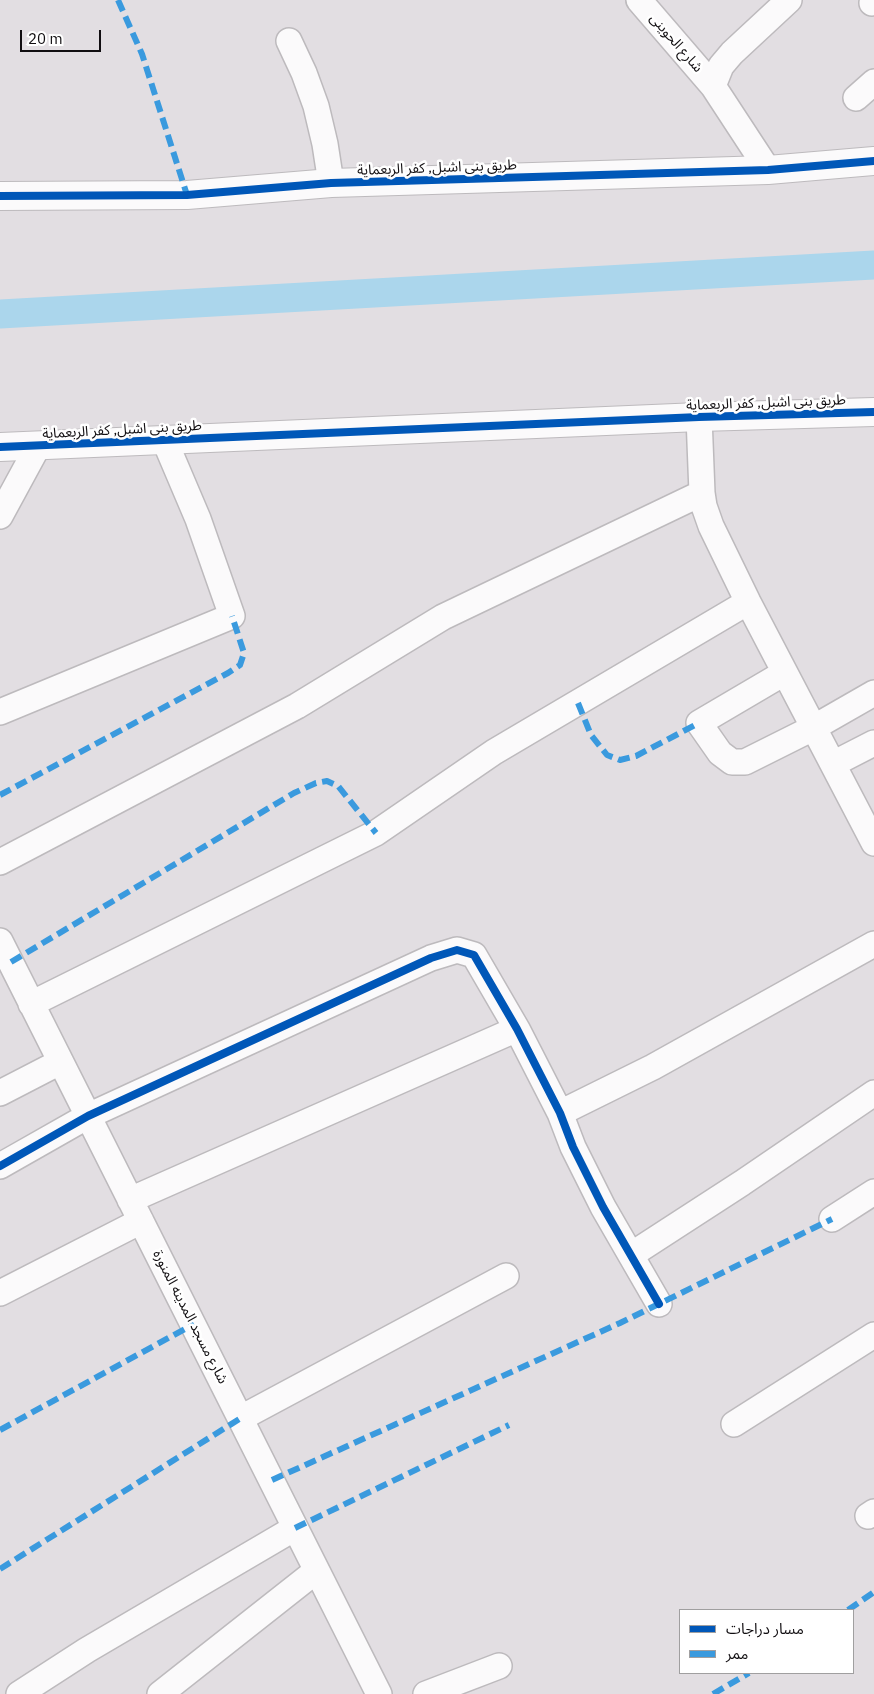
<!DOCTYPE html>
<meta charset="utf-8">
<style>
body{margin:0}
#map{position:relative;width:874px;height:1694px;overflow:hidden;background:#e2dee2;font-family:"IBM Plex Sans","Noto Sans Arabic",sans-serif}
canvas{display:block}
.legend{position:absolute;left:679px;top:1609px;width:175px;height:65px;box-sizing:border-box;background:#fff;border:1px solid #a09fa0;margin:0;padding:6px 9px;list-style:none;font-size:15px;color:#110e11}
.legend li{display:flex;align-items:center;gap:10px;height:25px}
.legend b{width:25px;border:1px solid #a09fa0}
.scale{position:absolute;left:20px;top:30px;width:81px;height:22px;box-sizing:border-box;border:2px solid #110e11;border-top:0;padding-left:6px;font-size:15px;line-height:18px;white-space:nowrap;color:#110e11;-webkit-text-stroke:4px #fff;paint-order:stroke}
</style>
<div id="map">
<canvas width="874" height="1694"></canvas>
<ul class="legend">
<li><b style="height:6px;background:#0057b8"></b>مسار دراجات</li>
<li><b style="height:6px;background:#3a9ade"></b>ممر</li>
</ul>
<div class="scale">20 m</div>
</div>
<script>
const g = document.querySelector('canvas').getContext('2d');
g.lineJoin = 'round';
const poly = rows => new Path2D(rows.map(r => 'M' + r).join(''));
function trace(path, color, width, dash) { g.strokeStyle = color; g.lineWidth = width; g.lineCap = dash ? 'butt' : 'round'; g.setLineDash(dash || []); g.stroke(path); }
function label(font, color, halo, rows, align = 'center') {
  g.font = font + ' "IBM Plex Sans","Noto Sans Arabic",sans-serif'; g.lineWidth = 5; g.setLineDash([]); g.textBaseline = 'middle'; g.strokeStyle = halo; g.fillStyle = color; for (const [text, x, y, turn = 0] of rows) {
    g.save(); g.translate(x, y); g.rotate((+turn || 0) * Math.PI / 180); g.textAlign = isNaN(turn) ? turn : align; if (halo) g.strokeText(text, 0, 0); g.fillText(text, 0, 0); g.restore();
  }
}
trace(poly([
 [0,314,874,265]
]), '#abd6ec', 29);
const street = poly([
 [639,0,713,86],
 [872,3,874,1],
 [289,41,304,73,316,106,325,144,331,183],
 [856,98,874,82],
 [768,170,713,86,721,66,732,53,789,0],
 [699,417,702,493,704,506,711,526,748,602,874,843],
 [0,516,38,446],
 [784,673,699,723,720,753,732,762,745,762,813,728,874,693],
 [0,712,232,616,198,519,164,439],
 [833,764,874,743],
 [0,862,297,706,443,617,702,493],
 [0,941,379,1694],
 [31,1004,376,833,494,752,748,602],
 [0,1093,60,1062],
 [560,1113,653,1067,874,944],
 [0,1166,88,1116,431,958,457,950,474,955,517,1029,560,1113,573,1147,603,1207,659,1304],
 [130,1200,517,1029],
 [832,1219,874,1192],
 [631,1255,742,1183,874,1093],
 [0,1293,141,1221],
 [241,1418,506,1276],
 [734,1424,874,1335],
 [868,1516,874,1512],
 [19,1694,87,1650,295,1528],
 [160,1694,316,1571],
 [426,1694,499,1666]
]);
const secondary = poly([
 [0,196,187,195,331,183,768,170,874,161],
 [0,447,699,417,874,412]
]);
trace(street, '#bdbabd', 28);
trace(secondary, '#bdbabd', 30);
trace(street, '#fbfafb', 25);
trace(secondary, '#fbfafb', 28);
trace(poly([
 [118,0,142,54,187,195],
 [578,703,591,735,607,755,620,760,636,756,699,723],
 [0,795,228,673,240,665,244,653,232,616],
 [11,962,294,793,316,783,327,781,338,786,376,833],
 [0,1430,194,1324],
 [272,1480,620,1323,832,1219],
 [295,1528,509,1425],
 [0,1569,241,1418],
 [848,1610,874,1592],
 [713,1694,749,1673]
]), '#3a9ade', 6, [12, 6]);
trace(poly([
 [0,196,187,195,331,183,768,170,874,161],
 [0,447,699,417,874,412],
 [0,1166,88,1116,431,958,457,950,474,955,517,1029,560,1113,573,1147,603,1207,659,1304]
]), '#0057b8', 8);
label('14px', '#110e11', '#fff', [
 ["شارع الحوينى",676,43,49],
 ["طريق بنى اشبل, كفر الربعماية",437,168,-2],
 ["طريق بنى اشبل, كفر الربعماية",766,403,-2],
 ["طريق بنى اشبل, كفر الربعماية",122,430,-3],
 ["شارع مسجد المدينه المنورة",190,1317,63]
]);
</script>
